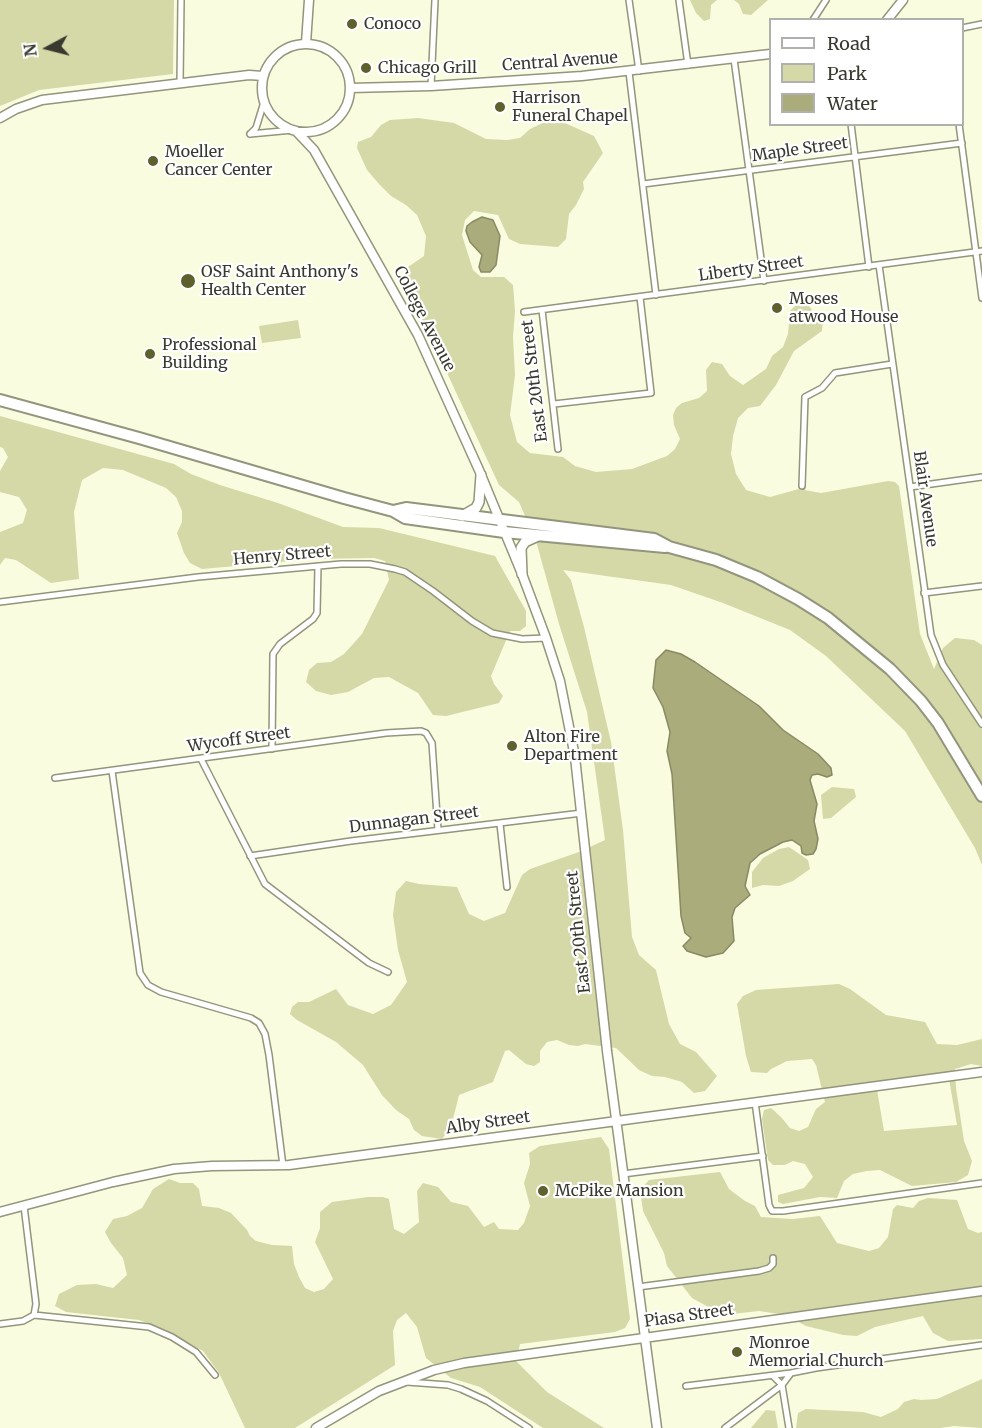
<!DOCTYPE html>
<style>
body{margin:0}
#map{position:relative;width:982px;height:1428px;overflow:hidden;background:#fafce0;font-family:Merriweather,serif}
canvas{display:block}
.legend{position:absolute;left:769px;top:18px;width:195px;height:108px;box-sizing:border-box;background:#fff;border:2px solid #b0b0ac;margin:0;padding:8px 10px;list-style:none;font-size:18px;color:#39392f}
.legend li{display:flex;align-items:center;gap:12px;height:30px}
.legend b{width:30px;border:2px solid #b0b0ac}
.north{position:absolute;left:18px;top:18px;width:60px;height:60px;-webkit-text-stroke:4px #fff;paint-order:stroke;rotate:263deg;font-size:16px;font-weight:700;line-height:24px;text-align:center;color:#39392f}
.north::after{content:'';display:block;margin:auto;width:21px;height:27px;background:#39392f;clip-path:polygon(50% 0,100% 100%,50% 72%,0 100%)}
</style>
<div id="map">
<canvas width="982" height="1428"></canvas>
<ul class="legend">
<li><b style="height:8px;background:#fff"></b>Road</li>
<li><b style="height:16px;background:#d5d8a7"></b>Park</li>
<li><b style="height:16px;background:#aaac7b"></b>Water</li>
</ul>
<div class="north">N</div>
</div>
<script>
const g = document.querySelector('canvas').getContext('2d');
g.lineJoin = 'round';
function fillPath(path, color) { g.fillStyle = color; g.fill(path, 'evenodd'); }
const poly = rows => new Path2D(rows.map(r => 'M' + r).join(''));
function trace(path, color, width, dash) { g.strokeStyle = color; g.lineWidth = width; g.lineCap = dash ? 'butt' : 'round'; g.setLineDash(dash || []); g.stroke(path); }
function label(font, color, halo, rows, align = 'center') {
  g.font = font + ' Merriweather,serif'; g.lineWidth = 4.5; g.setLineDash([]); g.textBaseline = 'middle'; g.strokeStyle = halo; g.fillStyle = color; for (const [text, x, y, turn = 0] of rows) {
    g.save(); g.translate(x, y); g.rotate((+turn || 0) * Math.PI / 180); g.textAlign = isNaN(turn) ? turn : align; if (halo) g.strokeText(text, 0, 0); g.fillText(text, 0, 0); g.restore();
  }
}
fillPath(poly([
 [0,0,174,0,173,74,39,90,0,106],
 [690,0,717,0,711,5,710,19,704,21,696,13],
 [734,0,768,0,751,15,743,14,739,4],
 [418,118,454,123,486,139,507,140,520,138,530,129,547,121,556,119,594,136,603,153,583,182,584,189,576,205,569,214,566,239,558,247,520,244,509,239,498,215,474,211,465,220,462,235,473,270,481,277,504,277,513,285,515,311,513,337,515,375,510,415,517,442,530,453,563,457,575,466,596,472,632,469,667,456,675,449,680,439,674,425,673,415,676,408,682,403,699,398,707,391,706,370,712,362,722,364,730,376,743,385,766,369,772,356,783,347,788,334,790,311,798,303,807,302,813,312,823,317,822,331,794,351,776,385,760,406,748,408,738,418,733,436,731,454,736,474,746,490,770,497,799,489,821,493,888,481,895,482,899,486,920,634,934,669,943,648,955,638,974,640,982,645,982,865,975,848,905,731,826,656,790,630,723,603,671,585,563,570,571,580,584,627,611,742,623,830,632,937,639,955,656,970,669,1024,680,1044,696,1052,717,1076,705,1091,694,1093,682,1082,665,1077,652,1076,639,1070,616,1048,585,1044,578,1046,569,1045,557,1040,547,1042,540,1051,540,1062,534,1066,526,1064,509,1050,505,1051,493,1082,459,1095,451,1127,442,1139,422,1136,414,1130,409,1119,396,1110,382,1095,363,1065,336,1042,297,1020,290,1014,292,1007,298,1002,309,1002,336,989,348,1005,373,1014,391,1005,407,982,398,950,393,915,396,892,406,881,419,884,457,887,469,914,484,921,505,913,522,875,530,869,579,852,605,840,587,712,559,624,536,541,519,502,499,485,409,291,404,275,405,269,424,256,426,236,417,215,406,205,391,196,379,184,367,170,357,148,358,142,371,137,381,125,390,120],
 [298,320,301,338,262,343,259,326],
 [0,416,174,464,191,474,220,485,278,503,343,527,379,528,495,556,526,611,526,626,520,631,510,631,491,676,494,684,503,696,499,703,446,716,433,715,418,693,389,677,374,678,348,692,331,695,316,691,306,682,309,670,317,663,331,662,344,654,362,634,389,580,385,561,374,558,314,559,202,569,190,563,184,553,177,533,182,522,182,511,176,497,166,488,123,470,103,468,82,480,74,512,79,579,51,583,16,560,5,558,0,565,0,532,23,523,27,510,19,497,0,492,0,471,8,457,3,448,0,447],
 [832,787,854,789,856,797,831,818,823,819,821,795],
 [789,847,808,860,810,869,793,881,779,886,763,885,752,888,752,872,763,858,779,849],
 [839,984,850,989,886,1015,925,1022,937,1044,957,1045,982,1039,982,1066,971,1064,955,1069,956,1088,964,1141,972,1161,968,1175,956,1182,912,1186,880,1170,867,1171,853,1174,844,1181,837,1198,820,1197,783,1204,778,1202,778,1195,804,1188,813,1177,805,1164,793,1161,785,1165,773,1165,768,1160,762,1119,764,1110,771,1108,781,1117,790,1128,799,1131,808,1127,816,1109,825,1102,816,1065,812,1059,787,1061,771,1069,767,1073,751,1072,746,1056,737,1004,743,996,756,990],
 [949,1079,957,1125,884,1131,877,1090],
 [601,1137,609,1149,630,1319,625,1328,615,1332,520,1344,516,1361,547,1392,604,1428,543,1428,480,1387,451,1378,426,1358,417,1327,406,1313,397,1320,393,1331,395,1365,295,1428,245,1428,219,1373,203,1351,166,1330,139,1320,66,1312,55,1306,59,1294,77,1285,96,1284,113,1288,127,1275,123,1258,111,1243,105,1232,113,1219,127,1216,142,1208,153,1189,169,1179,180,1183,193,1183,199,1189,202,1206,219,1208,231,1213,247,1230,250,1236,256,1241,272,1245,292,1246,294,1264,299,1277,305,1288,314,1292,324,1289,333,1279,315,1242,320,1228,320,1212,332,1202,368,1197,383,1197,389,1199,394,1229,404,1234,419,1222,417,1191,423,1183,438,1187,451,1202,468,1206,484,1227,494,1222,499,1229,518,1230,524,1223,530,1206,524,1183,530,1164,529,1153,540,1146],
 [720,1172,729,1189,745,1201,755,1206,761,1217,793,1219,820,1216,837,1243,869,1251,879,1248,888,1237,893,1209,897,1205,913,1208,919,1201,928,1198,957,1200,968,1229,978,1233,982,1232,982,1339,948,1341,933,1333,923,1316,875,1327,857,1336,843,1335,806,1326,785,1315,759,1311,723,1315,692,1298,667,1266,664,1253,643,1211,640,1190,649,1180],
 [982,1379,982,1428,954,1426,940,1428,796,1428,798,1413,806,1409,863,1412,881,1417,898,1409,904,1402,914,1399,921,1400,937,1399],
 [766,1410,775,1411,778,1428,751,1428]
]), '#d5d8a7');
const water = poly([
 [482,217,493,220,500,236,496,265,490,272,481,272,479,267,482,255,470,242,466,231,467,226,472,222,482,217],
 [666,650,681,654,695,662,759,706,783,730,818,754,831,768,832,775,827,777,818,774,812,775,810,780,817,804,814,821,818,839,816,849,813,854,806,855,802,853,801,846,792,840,783,842,760,854,750,863,745,886,750,895,735,908,732,917,734,941,723,953,706,957,687,951,683,946,691,938,685,933,681,916,672,774,667,751,670,732,663,707,653,688,656,660,666,650]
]);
fillPath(water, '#aaac7b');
trace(water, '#888a64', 1.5);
const street = poly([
 [629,0,639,71],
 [679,0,688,65],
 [813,20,826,0],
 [962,28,982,24],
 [734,59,764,281],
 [629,72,656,295],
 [180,83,181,0],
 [431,86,435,0],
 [851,124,869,267],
 [959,124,982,298],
 [250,134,293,130],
 [250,134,256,128,264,102],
 [643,184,962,143],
 [879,265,931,635,943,665,982,724],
 [542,310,558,449],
 [524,312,982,251],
 [554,404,651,393,640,297],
 [802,486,805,397,822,388,835,373,892,364],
 [910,487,982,477],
 [924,593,982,586],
 [0,602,198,577,341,564,370,564,395,569,405,572,433,591,472,621,492,633,522,639,546,638],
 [272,749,273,654,280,644,313,619,317,613,318,566],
 [201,759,265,884,369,963,388,972],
 [112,771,140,973,148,985,161,992,251,1018,259,1023,265,1034,269,1055,283,1166],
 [55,778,386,733,421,731,426,733,432,743,438,830],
 [500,824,507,887],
 [250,856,351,841,582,813],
 [755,1102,769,1205,772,1211,783,1211,982,1183],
 [623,1174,763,1156],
 [24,1206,36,1304,34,1315],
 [638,1287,759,1271,769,1268,773,1264,773,1258],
 [0,1324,23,1321,34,1315,149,1327,172,1337,196,1352,215,1375],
 [773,1376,782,1385,789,1428],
 [407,1382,448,1385,461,1389,487,1401,529,1428],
 [686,1386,791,1373],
 [725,1428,782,1385,791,1373,816,1368,982,1345]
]);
const secondary = poly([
 [887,20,903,0],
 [306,43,309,0],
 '262 88a44 44 0 1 1 88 0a44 44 0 1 1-88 0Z',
 [350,88,431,86,582,76,770,54],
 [0,118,16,109,42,100,249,75,263,76],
 [296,131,314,150,323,166,418,335,479,470,522,574,546,638,560,681,575,757,607,1051,657,1428],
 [0,1212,113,1182,174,1169,212,1166,289,1165,982,1072],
 [316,1428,379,1391,434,1370,464,1363,982,1291]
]);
const primary = poly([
 [462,516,476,508,479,502,481,475],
 [522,574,521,548,525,542,538,536]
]);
const highway = poly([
 [0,400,139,438,344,498,393,511,405,518,504,532,665,547],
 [393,511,406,508,654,539,669,547,716,560,757,577,798,599,828,618,890,669,921,701,938,723,982,796]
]);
trace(street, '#93957c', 8);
trace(secondary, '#93957c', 11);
trace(primary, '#93957c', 12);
trace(highway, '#93957c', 14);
trace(street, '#fff', 5);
trace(secondary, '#fff', 8);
trace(primary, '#fff', 9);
trace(highway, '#fff', 10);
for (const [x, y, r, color] of [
 [352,24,6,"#5e602d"],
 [366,68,6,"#5e602d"],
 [500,107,6,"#5e602d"],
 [153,161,6,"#5e602d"],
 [188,281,8,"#5e602d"],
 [777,308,6,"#5e602d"],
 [150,354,6,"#5e602d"],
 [512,746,6,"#5e602d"],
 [543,1191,6,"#5e602d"],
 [737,1352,6,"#5e602d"]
]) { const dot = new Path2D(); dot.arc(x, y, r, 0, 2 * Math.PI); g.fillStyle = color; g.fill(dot); trace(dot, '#fff', 2); }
label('16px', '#39392f', '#fff', [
 ["Conoco",364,24],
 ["Chicago Grill",378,68],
 ["Harrison",512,98],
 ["Funeral Chapel",512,116],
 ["Moeller",165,152],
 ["Cancer Center",165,170],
 ["OSF Saint Anthony's",201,272],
 ["Health Center",201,290],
 ["Moses",789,299],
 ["atwood House",789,317],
 ["Professional",162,345],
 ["Building",162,363],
 ["Alton Fire",524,737],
 ["Department",524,755],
 ["McPike Mansion",555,1191],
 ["Monroe",749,1343],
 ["Memorial Church",749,1361]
], 'left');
label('16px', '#39392f', '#fff', [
 ["Central Avenue",560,62,-4],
 ["Maple Street",800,150,-8],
 ["Liberty Street",751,269,-8],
 ["College Avenue",424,319,63],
 ["East 20th Street",535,381,-97],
 ["Blair Avenue",925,499,82],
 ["Henry Street",282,556,-5],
 ["Wycoff Street",239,740,-8],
 ["Dunnagan Street",414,820,-7],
 ["East 20th Street",579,932,-96],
 ["Alby Street",488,1123,-8],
 ["Piasa Street",689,1316,-8]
]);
</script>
